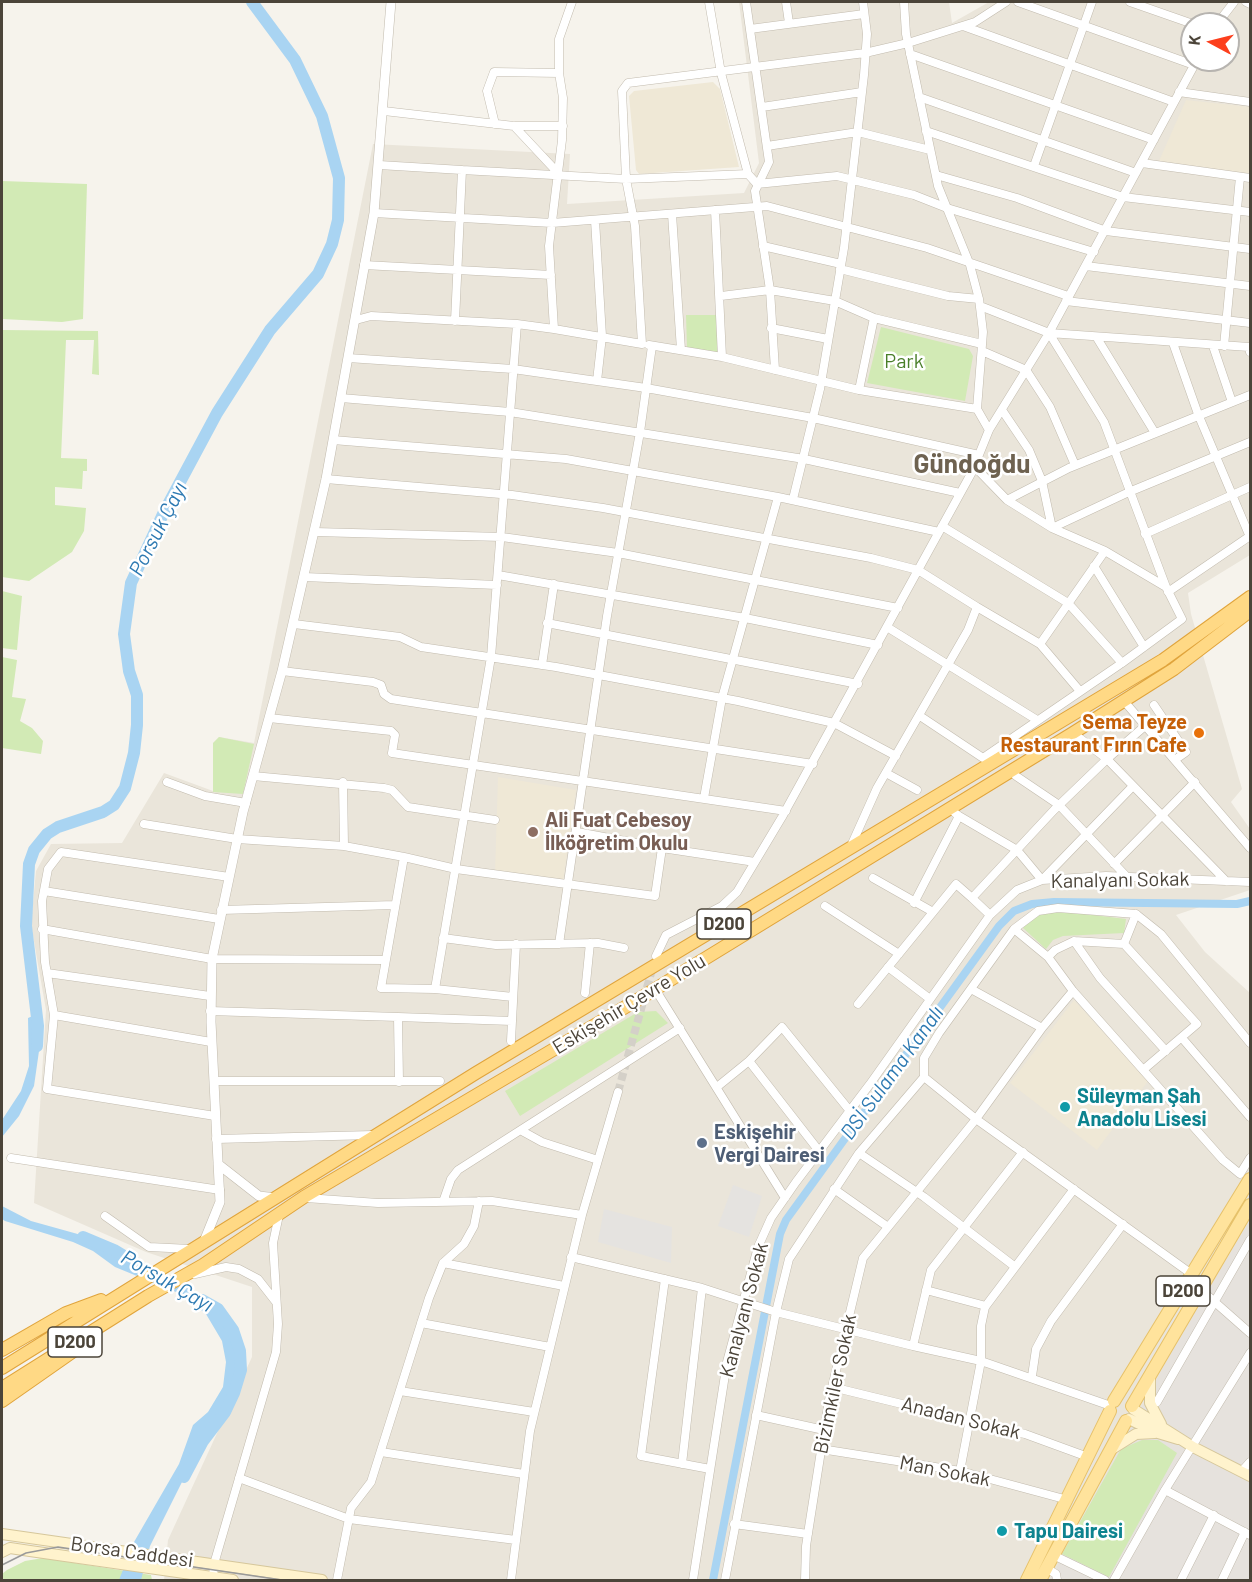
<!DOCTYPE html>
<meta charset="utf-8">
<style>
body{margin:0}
#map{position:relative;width:1252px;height:1582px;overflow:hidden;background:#f6f3ec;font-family:Barlow,sans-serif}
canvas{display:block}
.frame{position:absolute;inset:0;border:3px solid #4b4439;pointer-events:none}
.north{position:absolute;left:1180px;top:12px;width:60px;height:60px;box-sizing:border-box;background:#fff;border:2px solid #b7b4b0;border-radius:50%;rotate:277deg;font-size:16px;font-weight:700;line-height:24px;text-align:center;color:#4b4439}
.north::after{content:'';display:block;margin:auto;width:21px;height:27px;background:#fc3f1d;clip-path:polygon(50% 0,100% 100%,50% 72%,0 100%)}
</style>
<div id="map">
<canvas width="1252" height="1582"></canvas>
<div class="frame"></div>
<div class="north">K</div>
</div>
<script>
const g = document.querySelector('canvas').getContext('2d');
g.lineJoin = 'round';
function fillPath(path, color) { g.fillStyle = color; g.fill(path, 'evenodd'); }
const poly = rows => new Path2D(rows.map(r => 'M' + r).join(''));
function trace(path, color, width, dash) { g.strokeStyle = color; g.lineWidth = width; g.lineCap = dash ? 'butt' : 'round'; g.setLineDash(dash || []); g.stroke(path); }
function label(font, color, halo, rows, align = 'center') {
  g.font = font + ' Barlow,sans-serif'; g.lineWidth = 5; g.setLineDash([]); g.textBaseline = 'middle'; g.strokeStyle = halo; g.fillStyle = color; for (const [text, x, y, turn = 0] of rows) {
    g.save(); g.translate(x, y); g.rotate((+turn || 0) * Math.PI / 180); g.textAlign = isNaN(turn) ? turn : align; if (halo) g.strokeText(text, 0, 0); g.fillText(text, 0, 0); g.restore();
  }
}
fillPath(poly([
 [739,2,949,2,952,23,989,2,1250,2,1250,555,1188,593,1191,614,1242,789,1231,802,1250,829,1250,890,1176,915,1205,952,1250,993,1250,1580,164,1580,168,1540,252,1357,252,1287,146,1252,34,1203,46,1010,31,924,36,871,51,844,122,843,164,773,213,791,213,743,219,737,254,743,373,144,570,154,567,204,744,193,759,163],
 [1192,24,1228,24,1228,60,1192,60]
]), '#eae5da');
fillPath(poly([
 [1250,1220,1250,1580,1050,1580,1175,1345]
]), '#e6e2dd');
fillPath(poly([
 [713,82,720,89,739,167,639,174,636,170,629,96,634,91],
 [1186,100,1250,107,1250,174,1159,161],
 [498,777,576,790,563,881,495,874],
 [1074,1000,1148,1081,1097,1150,1010,1083]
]), '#efe8d6');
fillPath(poly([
 [2,181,87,184,83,319,62,322,2,319],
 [686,315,718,315,722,354,687,348],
 [881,327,969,349,973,356,965,401,867,383],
 [2,330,98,331,99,375,92,374,94,340,66,340,61,458,87,459,87,471,83,471,82,489,55,487,55,505,86,508,84,531,72,552,29,581,2,577],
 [2,591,22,596,17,650,2,648],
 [2,657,17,660,12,697,26,699,20,721,32,728,43,741,41,754,2,748],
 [219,737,254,744,243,794,213,792,213,743],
 [1060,911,1126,919,1124,933,1063,936,1053,940,1046,949,1023,928,1029,920,1041,914],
 [656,1011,668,1023,520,1116,505,1091,638,1012],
 [1142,1440,1158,1440,1177,1453,1109,1577,1062,1554,1121,1449],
 [43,1558,151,1575,152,1580,2,1580,2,1574,7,1570,25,1561]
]), '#d2eab5');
fillPath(poly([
 [733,1185,762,1196,749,1237,718,1226],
 [604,1209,672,1227,671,1263,598,1242]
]), '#e5e3e0');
fillPath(poly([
 [35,1015,40,1044,34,1086,19,1116,2,1137,2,1120,21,1091,29,1066,28,1018],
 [2,1206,31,1221,92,1238,111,1252,141,1261,209,1299,225,1318,237,1348,240,1367,222,1419,197,1441,190,1466,150,1546,141,1580,119,1580,134,1542,179,1464,193,1425,208,1412,223,1387,226,1362,222,1341,206,1314,181,1294,115,1267,93,1251,73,1242,5,1221,2,1219]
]), '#a9d4f2');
trace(poly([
 [713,1580,780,1234,786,1220,999,926,1014,911,1032,904,1054,902,1237,904,1250,901]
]), '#a9d4f2', 8);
trace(poly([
 [37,1046,38,1026,26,926,29,864,34,850,47,834,58,827,103,812,114,805,125,788,134,753,137,725,137,695,129,671,124,634,131,583,164,512,217,413,270,330,318,274,332,244,338,220,339,178,322,116,295,60,252,2],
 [83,1237,114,1250,137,1264],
 [184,1477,203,1441,225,1412,234,1393,241,1370,240,1351,233,1330,218,1309,202,1300]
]), '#a9d4f2', 12);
trace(poly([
 [618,1092,653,966]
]), '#d4d0c8', 8, [8, 4]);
const minor = poly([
 [709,2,721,73,748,174,757,184,837,176,914,195,947,208,1094,252],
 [746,2,769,162,755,191,770,290,775,370],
 [786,2,789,23],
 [904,2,906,34,938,186,970,265,979,299,983,332,977,409,989,430],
 [1018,2,1194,65],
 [1130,2,1193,24],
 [1246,2,1250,4],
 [1217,24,1234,2],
 [963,26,1174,102],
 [750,29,864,14],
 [910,54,1154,140],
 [1179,92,1250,102],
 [919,97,1136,173],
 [762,107,862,92],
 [384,111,514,126,563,126],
 [495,124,487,91,494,72,559,73],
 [514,126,559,174],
 [926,131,1123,197,1250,212],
 [767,146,858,132,930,150],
 [1142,163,1250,178],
 [379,165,462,170],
 [1034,166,1092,2],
 [748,174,626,179,622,91,628,83,865,53,908,43,975,22,1006,2],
 [936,175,1017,198,1106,231,1250,249],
 [715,210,722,357],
 [374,213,552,223,767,206,927,248,1068,296],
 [672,214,681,350],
 [595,220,602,336,597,381],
 [763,246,841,264],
 [364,265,551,275],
 [1086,266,1250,286],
 [840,269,948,296,979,299],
 [721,296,770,290,835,301,874,318],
 [1066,301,1250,323],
 [980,306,1049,333,1249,347,1250,352],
 [356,320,371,316,517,324,491,657,435,989],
 [455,321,462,170,626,179,635,226,642,344,554,329],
 [517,324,554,329,549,246,562,140,563,98,559,73,559,39,572,2],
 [771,328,828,339],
 [1097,338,1155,433],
 [1173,343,1198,414,1250,537],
 [649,345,722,357,859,390,977,409],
 [1213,346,1232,402],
 [1224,346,1240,177],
 [982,351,1026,370,1050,407,1075,465],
 [348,358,513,369,646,388,813,418,979,455],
 [859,390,874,318,982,344],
 [341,398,510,412,804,459,960,493],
 [1002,410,1029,450,1042,481,1052,528,1129,492,1250,442],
 [333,440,566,459,778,497],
 [974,466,1007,500,1052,528,1105,551,1040,644],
 [326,479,512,495,603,508,871,558,918,570,977,607,968,630,877,788,851,846],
 [793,499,820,389,844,248,864,75,867,34,863,2],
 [1007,500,1069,468,1250,395],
 [942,526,1068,603,1122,663],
 [315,532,502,537,618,553,898,608],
 [1145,534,1250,487],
 [1105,551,1166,587],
 [1094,566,1144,647],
 [498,575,745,618,878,645],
 [304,577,497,585],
 [1168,592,1250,536],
 [977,607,1040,644,1079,690],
 [547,623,858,684],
 [294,624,400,637,421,647,556,667,738,701,834,723,896,756],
 [887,627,1037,720],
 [542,665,554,584],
 [282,671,373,682,381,685,384,694,391,699,813,764],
 [1124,701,1250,848],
 [1154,705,1186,752,1176,759],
 [920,716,983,758,1122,663,1182,619,1166,587,1104,422,1049,333],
 [269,718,391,731,395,735,392,753,786,811],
 [1073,733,1107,759,1146,725],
 [886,773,917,790],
 [253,776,384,788,392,790,408,807,495,820],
 [1016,776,1059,805,1126,876],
 [167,782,205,796,246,803],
 [343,782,344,846],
 [704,798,722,698,778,497,939,532],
 [959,816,1017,850,1042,880,1133,786],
 [144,824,237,839,344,846,404,857,381,988,435,989,513,997],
 [577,832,662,848],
 [404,857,456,869,655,896,662,848,755,862],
 [1114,864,1195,782],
 [873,878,933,912],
 [44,891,219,919],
 [972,898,990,915],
 [914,903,959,816,955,813],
 [825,906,899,954],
 [221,910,395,905],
 [42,929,212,959,385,960],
 [1014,929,1048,957,1073,991,1223,1160,1240,1174,1250,1158],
 [443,938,496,945,598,943,624,948],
 [1074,941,1100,978,1166,1051],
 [559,944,607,616,640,432,652,346],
 [1124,944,1197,1024,1143,1070],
 [656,956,666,935,722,906,737,892,782,817,972,472,989,430,1049,333,1197,60],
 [1048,957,1055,950,1074,941,1124,944,1136,914],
 [888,967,930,999],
 [47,973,210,996],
 [655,989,785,1198],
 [971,989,1042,1028],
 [1073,991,1042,1028,976,1119,924,1077,924,1058,939,1033,1014,929,1038,911,1058,908,1136,914,1161,934,1250,1043],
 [585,993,590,943],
 [858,1004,956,884,972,898,1054,810,1107,759,1226,881],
 [210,1011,398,1017,399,1082],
 [54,1015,47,1089,215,1116],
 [398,1017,512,1021,511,1041],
 [512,1021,516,944],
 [1182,1038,1250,1117],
 [211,1042,54,1015,45,962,42,901,48,869,61,852,229,877],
 [749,1061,819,1151],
 [924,1077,859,1153,789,1259,776,1312,913,1346,931,1270,1023,1152],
 [214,1081,440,1081],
 [717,1087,749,1061,782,1027,850,1111],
 [522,1131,542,1142,598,1160],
 [216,1139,373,1135],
 [859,1153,924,1197,1014,1266],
 [11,1158,220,1190],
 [834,1189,888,1227],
 [306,1198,378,1203,492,1201,582,1215],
 [443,1202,451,1179,458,1170,680,1028],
 [105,1216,149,1247,190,1249],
 [571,1257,702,1288,776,1312,725,1580],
 [443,1263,564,1286],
 [195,1274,226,1267,239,1269,258,1279,276,1302],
 [665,1279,641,1456,710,1469],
 [1200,1289,1250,1333],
 [926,1290,986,1306],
 [421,1323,550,1347],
 [913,1346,981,1361,1111,1406],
 [1032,1376,1036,1349,1051,1321,1123,1224],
 [832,1387,1025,1434,1088,1457],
 [400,1391,534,1412],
 [1157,1402,1250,1240],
 [756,1415,824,1430],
 [821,1449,960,1471,1068,1500],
 [381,1452,524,1474],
 [682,1464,702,1288],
 [960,1471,981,1361,981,1326,985,1307,1074,1189],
 [1242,1471,1250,1462],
 [239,1478,349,1519,516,1540],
 [1165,1490,1250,1535],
 [734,1524,808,1534],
 [1053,1555,1105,1580],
 [1046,1568,1056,1574,1057,1580],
 [213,1580,214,1564,276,1352,278,1324,273,1243,279,1215],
 [337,1580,351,1508,371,1482,429,1298,443,1263,464,1244,474,1226,479,1201],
 [511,1580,530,1431,582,1215,618,1092],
 [693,1580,727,1362,758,1247,771,1218,796,1182,870,1084,990,915,1017,890,1042,880,1106,876,1250,882],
 [805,1580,806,1546,829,1400,863,1258,976,1119,1193,1275],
 [1114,1580,1165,1490,1250,1353],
 [1181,1580,1214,1515],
 [1222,1580,1245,1532]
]);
const tertiary = poly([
 [218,1164,259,1196,276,1198],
 [203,1244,220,1202,211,1022,212,959,243,812,282,671,326,479,374,213,391,2]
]);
const secondary = poly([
 [1150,1377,1150,1403,1161,1424],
 [1133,1409,1193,1447,1250,1476],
 [1129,1419,1158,1433,1178,1439],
 [1112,1449,1136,1434,1155,1433],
 [2,1534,322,1580],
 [2,1552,10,1548,30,1551,233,1580]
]);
const primary = poly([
 [1114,1401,1250,1179],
 [1132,1406,1250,1205],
 [1027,1580,1110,1411],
 [1040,1580,1126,1421]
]);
const trunk = poly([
 [2,1350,66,1313,101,1300],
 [2,1368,476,1073,1163,660,1250,597],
 [2,1388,148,1296,203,1265,304,1197,644,996,1073,733,1174,669,1250,611],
 [2,1401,82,1345]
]);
trace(minor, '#c2bbae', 9);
trace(tertiary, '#c2bbae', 10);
trace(secondary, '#d6c79b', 12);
trace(primary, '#e6c16a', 14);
trace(trunk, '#e0a43c', 14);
trace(minor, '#fff', 8);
trace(tertiary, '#fff', 9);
trace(secondary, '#fff3cd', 10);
trace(primary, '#ffe39c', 12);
trace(trunk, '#ffd985', 12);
trace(poly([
 [2,1565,26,1553,58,1547,282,1580]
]), '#9a9a9a', 1.5);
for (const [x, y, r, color] of [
 [1199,733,6,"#e8710a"],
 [533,832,6,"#8d6e63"],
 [1065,1107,6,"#0f9aa8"],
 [702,1143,6,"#5c6f8a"],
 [1002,1531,6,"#0f9aa8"]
]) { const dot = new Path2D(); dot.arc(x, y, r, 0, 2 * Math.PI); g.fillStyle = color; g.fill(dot); trace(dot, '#fff', 2); }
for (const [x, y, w] of [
 [724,924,54],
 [1183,1291,54],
 [75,1342,54]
]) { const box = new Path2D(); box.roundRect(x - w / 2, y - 15, w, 30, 4.5); g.fillStyle = '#fff'; g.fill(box); trace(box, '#4b4439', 1.5); }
label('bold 18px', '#4b4439', null, [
 ["D200",724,924],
 ["D200",1183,1291],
 ["D200",75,1342]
]);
label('20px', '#4a7f2a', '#fff', [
 ["Park",904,361]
]);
label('bold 20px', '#c56008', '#fff', [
 ["Sema Teyze",1187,722],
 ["Restaurant Fırın Cafe",1187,745]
], 'right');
label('bold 20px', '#785e54', '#fff', [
 ["Ali Fuat Cebesoy",545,820],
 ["İlköğretim Okulu",545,843]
], 'left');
label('20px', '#4b4439', '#fff', [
 ["Kanalyanı Sokak",1120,880,-1],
 ["Eskişehir Çevre Yolu",629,1004,-31],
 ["Kanalyanı Sokak",744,1310,-75],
 ["Bizimkiler Sokak",835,1384,-78],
 ["Anadan Sokak",961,1418,14],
 ["Man Sokak",945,1471,11],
 ["Borsa Caddesi",132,1552,8]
]);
label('bold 20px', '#0d838f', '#fff', [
 ["Süleyman Şah",1077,1096],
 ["Anadolu Lisesi",1077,1119],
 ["Tapu Dairesi",1014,1531]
], 'left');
label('bold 20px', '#4e5e75', '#fff', [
 ["Eskişehir",714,1132],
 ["Vergi Dairesi",714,1155]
], 'left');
label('italic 21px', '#2e7ab2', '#fff', [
 ["Porsuk Çayı",158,529,-63],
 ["DSİ Sulama Kanalı",892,1073,-54],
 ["Porsuk Çayı",167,1281,30]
]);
label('bold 26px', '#6e6250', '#fff', [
 ["Gündoğdu",972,464]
]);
</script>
